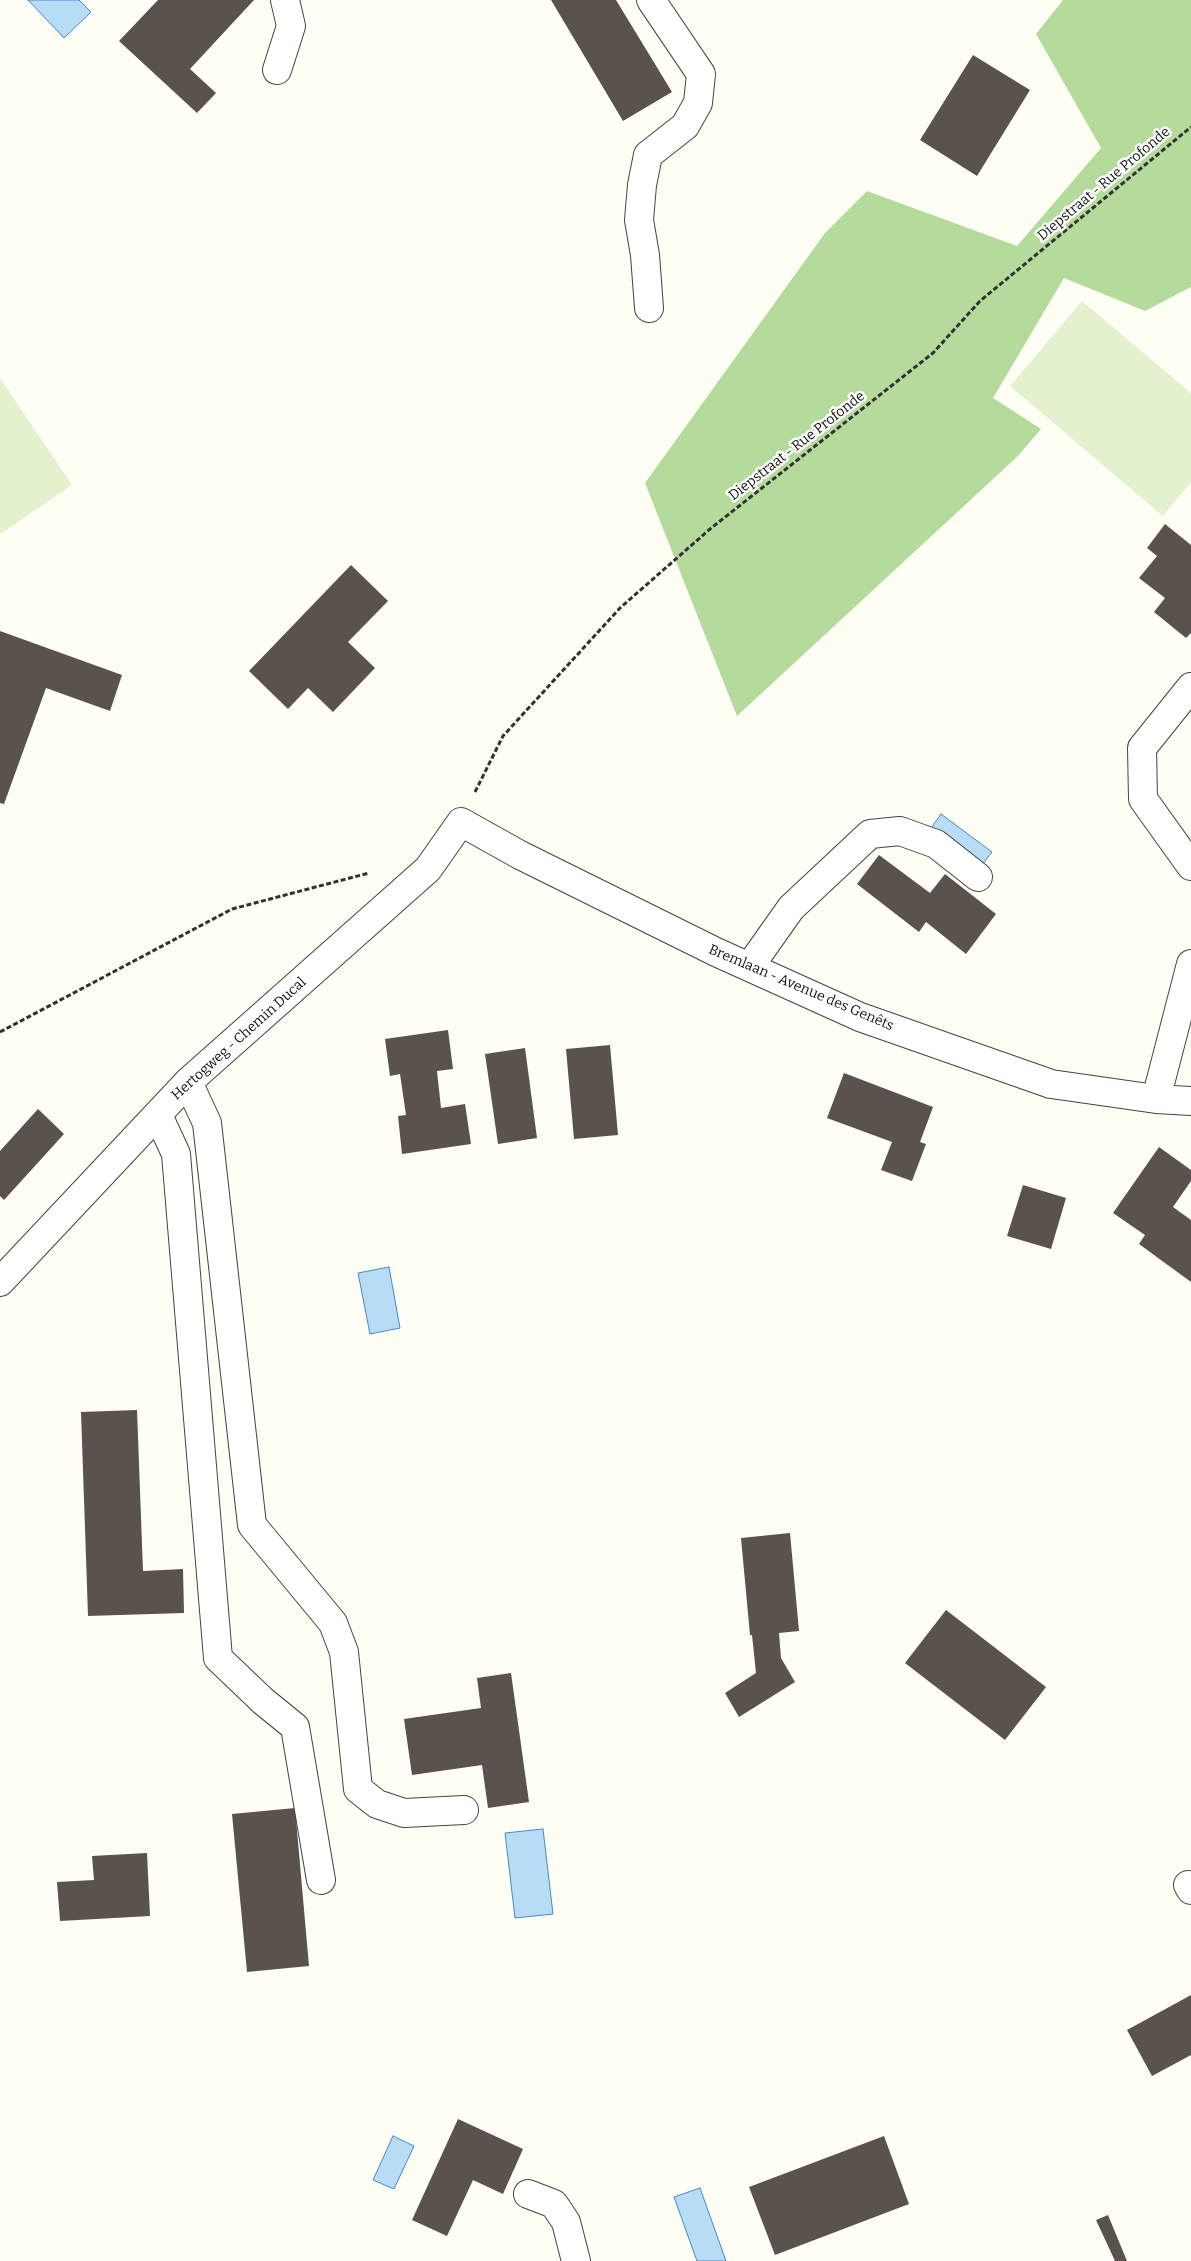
<!DOCTYPE html>
<meta charset="utf-8">
<style>
body{margin:0}
canvas{display:block;background:#fffef4}
</style>
<canvas width="1191" height="2261"></canvas>
<script>
const g = document.querySelector('canvas').getContext('2d');
g.lineJoin = 'round';
function fillPath(path, color) { g.fillStyle = color; g.fill(path, 'evenodd'); }
const poly = rows => new Path2D(rows.map(r => 'M' + r).join(''));
function trace(path, color, width, dash) { g.strokeStyle = color; g.lineWidth = width; g.lineCap = dash ? 'butt' : 'round'; g.setLineDash(dash || []); g.stroke(path); }
function label(font, color, halo, rows, align = 'center') {
  g.font = font + ' Bitter,serif'; g.lineWidth = 5; g.setLineDash([]); g.textBaseline = 'middle'; g.strokeStyle = halo; g.fillStyle = color; for (const [text, x, y, turn = 0] of rows) {
    g.save(); g.translate(x, y); g.rotate((+turn || 0) * Math.PI / 180); g.textAlign = isNaN(turn) ? turn : align; if (halo) g.strokeText(text, 0, 0); g.fillText(text, 0, 0); g.restore();
  }
}
fillPath(poly([
 [1063,0,1191,0,1191,287,1145,311,1064,278,993,398,1041,429,1018,456,737,716,645,483,825,233,867,191,1017,246,1101,148,1036,34]
]), '#b4db9c');
fillPath(poly([
 [1082,301,1191,393,1191,482,1163,516,1010,386],
 [0,378,72,485,0,534]
]), '#e3f1ce');
const water = poly([
 [28,0,79,0,91,12,64,38,28,0],
 [941,814,992,852,981,866,931,828,941,814],
 [389,1267,400,1328,370,1334,358,1273,389,1267],
 [543,1829,553,1914,515,1918,505,1833,543,1829],
 [393,2136,414,2146,394,2189,373,2180,393,2136],
 [700,2188,726,2261,697,2261,674,2197,700,2188]
]);
fillPath(water, '#b8dbf6');
trace(water, '#3f8ace', 1);
fillPath(poly([
 [158,0,254,0,190,69,216,93,197,113,119,41],
 [551,0,616,0,672,92,623,121],
 [973,55,1030,90,977,176,920,140],
 [1165,524,1191,545,1191,633,1186,638,1154,612,1165,598,1139,578,1157,556,1147,548],
 [351,565,388,601,348,642,375,668,333,712,308,688,288,709,249,671],
 [0,631,122,675,110,711,46,688,4,804,0,803],
 [879,855,930,893,945,874,996,914,966,954,926,922,919,932,857,884],
 [448,1030,453,1069,437,1071,441,1108,465,1104,471,1144,402,1154,398,1116,406,1115,400,1074,390,1076,385,1039],
 [610,1045,618,1135,574,1139,566,1049],
 [525,1048,537,1138,498,1144,485,1054],
 [844,1073,933,1107,920,1142,926,1144,912,1181,881,1170,892,1142,827,1118],
 [38,1109,64,1134,4,1200,0,1196,0,1151],
 [1159,1147,1191,1170,1191,1181,1173,1207,1191,1220,1191,1282,1139,1244,1145,1235,1113,1213],
 [1023,1185,1066,1198,1051,1249,1007,1236],
 [137,1410,143,1571,183,1569,184,1613,88,1616,81,1412],
 [790,1533,799,1631,779,1633,781,1658,795,1682,739,1717,725,1693,756,1673,752,1635,750,1635,741,1538],
 [946,1610,1046,1687,1005,1740,905,1663],
 [511,1673,529,1802,488,1808,482,1765,412,1775,404,1719,481,1708,477,1678],
 [295,1808,309,1966,247,1972,232,1814],
 [147,1853,150,1916,60,1921,57,1882,94,1880,92,1856],
 [1191,1995,1191,2055,1152,2076,1127,2030],
 [458,2119,523,2149,503,2194,473,2180,447,2236,412,2220],
 [884,2136,909,2204,775,2255,749,2187],
 [1108,2215,1127,2261,1115,2261,1096,2220]
]), '#59524d');
const minor = poly([
 [277,70,291,26,285,0],
 [649,308,645,255,639,220,642,185,648,155,685,126,698,103,701,74,651,0],
 [1191,687,1142,748,1143,799,1191,866],
 [750,966,791,908,870,834,900,831,936,844,978,877],
 [188,1082,207,1123,252,1525,333,1623,344,1652,358,1789,377,1804,404,1813,464,1810],
 [1156,1099,1191,964],
 [158,1115,176,1154,218,1658,263,1701,295,1727,321,1880],
 [0,1282,188,1082,428,869,461,822,520,855,716,952,860,1017,1051,1084,1156,1099,1191,1101],
 [1188,1885,1191,1890],
 [528,2194,554,2204,566,2222,576,2261]
]);
trace(minor, '#434343', 30);
trace(poly([
 [475,792,503,736,620,608,710,529,933,353,980,301,1191,127],
 [0,1032,232,909,369,873]
]), '#323232', 3, [5, 2.5]);
trace(minor, '#fff', 28);
label('14px', '#101010', '#fff', [
 ["Diepstraat - Rue Profonde",1104,184,-40],
 ["Diepstraat - Rue Profonde",797,446,-38],
 ["Bremlaan - Avenue des Genêts",801,988,23],
 ["Hertogweg - Chemin Ducal",239,1039,-42]
]);
</script>
